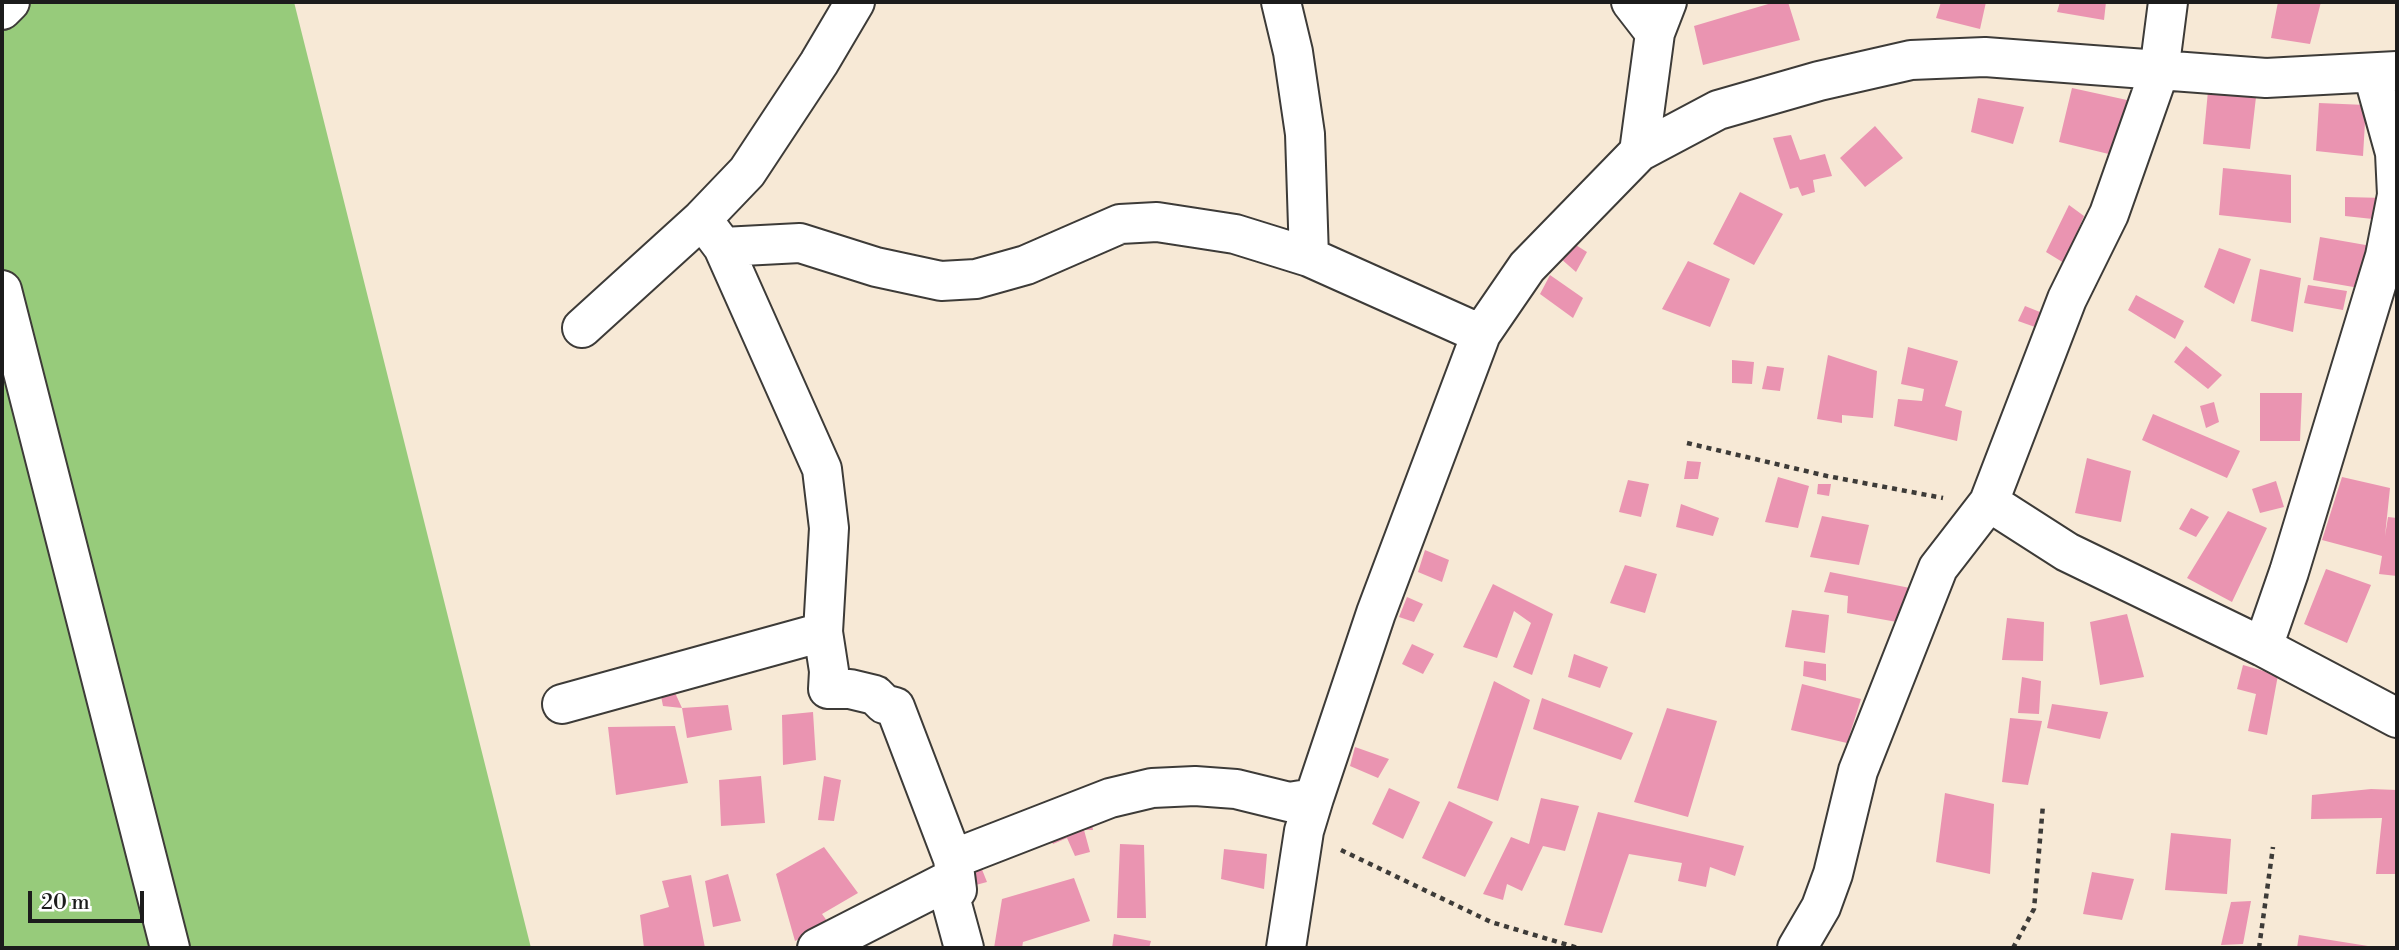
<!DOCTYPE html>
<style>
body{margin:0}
#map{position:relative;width:2399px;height:950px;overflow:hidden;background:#f7e9d6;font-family:"Libre Bodoni",serif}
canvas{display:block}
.frame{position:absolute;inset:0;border:4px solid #1c1c1c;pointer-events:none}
.scale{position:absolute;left:28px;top:891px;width:116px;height:32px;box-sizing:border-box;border:4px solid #1c1c1c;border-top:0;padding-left:9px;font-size:21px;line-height:24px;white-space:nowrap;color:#1c1c1c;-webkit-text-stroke:5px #fff;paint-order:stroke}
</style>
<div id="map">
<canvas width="2399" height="950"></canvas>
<div class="frame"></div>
<div class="scale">20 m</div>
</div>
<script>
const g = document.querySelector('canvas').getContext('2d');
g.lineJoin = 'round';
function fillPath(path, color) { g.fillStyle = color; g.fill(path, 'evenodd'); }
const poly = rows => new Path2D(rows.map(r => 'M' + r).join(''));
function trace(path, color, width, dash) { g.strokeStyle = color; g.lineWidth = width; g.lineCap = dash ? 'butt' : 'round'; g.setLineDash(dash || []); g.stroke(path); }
fillPath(poly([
 [2,2,294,2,531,948,2,948]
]), '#97cb7b');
fillPath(poly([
 [1775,2,1788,2,1800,40,1703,65,1694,26],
 [1941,2,1986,2,1980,29,1936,18],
 [2060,2,2106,2,2104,20,2057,12],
 [2278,2,2321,2,2310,44,2271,38],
 [2072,88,2127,100,2117,156,2059,142],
 [2208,91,2256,97,2250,149,2203,144],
 [1978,98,2024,107,2013,144,1971,132],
 [2319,103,2366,105,2363,156,2316,151],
 [1875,126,1903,158,1865,187,1840,158],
 [1791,135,1800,160,1825,154,1832,176,1813,180,1815,192,1802,196,1798,187,1790,189,1773,138],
 [2223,168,2291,175,2291,223,2219,215],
 [1740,192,1783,214,1754,265,1713,244],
 [2345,197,2385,198,2382,220,2345,216],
 [2069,205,2084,216,2064,263,2046,252],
 [2320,237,2377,247,2365,289,2313,280],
 [1571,242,1587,252,1576,272,1560,258],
 [2219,248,2251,259,2234,304,2204,287],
 [1688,261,1730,279,1710,327,1662,309],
 [2260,269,2301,278,2293,332,2251,321],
 [1550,275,1583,298,1573,318,1540,294],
 [2308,285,2347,291,2343,310,2304,303],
 [2136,295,2184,321,2175,339,2128,310],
 [2025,306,2040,312,2035,327,2018,321],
 [2186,346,2222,375,2208,389,2174,362],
 [1908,347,1958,361,1945,406,1962,411,1957,441,1894,426,1898,399,1922,401,1924,389,1901,384],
 [1828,355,1877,371,1873,418,1842,415,1842,423,1817,419],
 [1732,360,1754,362,1752,384,1732,383],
 [1767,366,1784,368,1780,391,1762,389],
 [2260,393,2302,393,2300,441,2260,441],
 [2214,402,2219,422,2206,428,2200,406],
 [2153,414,2240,451,2227,478,2142,440],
 [2087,458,2131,471,2121,522,2075,513],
 [1687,461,1701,462,1698,479,1684,479],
 [1778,477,1809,486,1798,528,1765,522],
 [2342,477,2390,488,2385,536,2388,517,2397,518,2397,576,2379,574,2382,556,2322,540],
 [1628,480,1649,484,1641,517,1619,512],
 [2276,481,2284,507,2260,513,2252,489],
 [1818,484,1831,484,1829,496,1817,494],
 [1681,504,1719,518,1713,536,1676,527],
 [2191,508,2209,517,2196,537,2179,529],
 [2228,511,2267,528,2232,602,2187,578],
 [1822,516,1869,525,1859,565,1810,557],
 [1425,550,1449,560,1442,582,1418,572],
 [1625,565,1657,574,1645,613,1610,603],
 [2326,569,2371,585,2347,643,2304,624],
 [1830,572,1910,588,1897,622,1847,613,1848,596,1824,592],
 [1493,584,1553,614,1532,675,1513,667,1531,623,1514,611,1497,658,1463,647],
 [1407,597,1423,604,1414,622,1399,617],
 [1792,610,1829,615,1825,653,1785,647],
 [2127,614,2144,677,2100,685,2090,622],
 [2007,618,2044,622,2043,661,2002,660],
 [1412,644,1434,654,1423,674,1402,664],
 [1574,654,1608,667,1600,688,1568,677],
 [1804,661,1826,664,1826,681,1803,676],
 [2243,665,2278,675,2267,735,2248,731,2256,694,2237,689],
 [2022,677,2041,681,2039,714,2018,713],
 [1494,681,1530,700,1498,801,1457,788],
 [671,684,682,708,663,706,659,686],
 [1802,684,1861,699,1847,743,1791,730],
 [1542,698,1633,733,1621,760,1533,729],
 [2052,704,2108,712,2100,739,2047,728],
 [728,705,732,730,687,738,682,708],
 [1667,708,1717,721,1688,817,1634,802],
 [813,712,816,760,783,765,782,715],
 [2010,718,2042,721,2028,785,2002,782],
 [675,726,688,783,616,795,608,727],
 [1355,747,1389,759,1378,778,1350,766],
 [761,776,765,823,721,826,719,780],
 [824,776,841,780,834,821,818,820],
 [1389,788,1420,802,1403,839,1372,824],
 [2371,789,2397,790,2397,874,2376,874,2382,818,2311,819,2312,795],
 [1945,793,1994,804,1990,874,1936,862],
 [1541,798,1579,806,1565,851,1543,846,1522,891,1507,884,1503,900,1483,894,1511,837,1529,844],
 [1449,801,1493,822,1465,877,1422,858],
 [1090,812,1093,830,1084,830,1090,852,1075,856,1067,838,1053,844,1047,832],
 [1598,812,1744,846,1735,876,1710,867,1706,887,1678,881,1682,863,1629,854,1602,933,1564,925],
 [2171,833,2231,839,2227,894,2165,890],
 [1120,844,1144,845,1146,918,1117,918],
 [824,847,858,893,822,914,830,925,795,941,776,874],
 [1224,849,1267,854,1264,889,1221,879],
 [979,862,987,882,957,890],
 [2092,872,2134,879,2122,920,2083,914],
 [728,874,741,921,713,927,705,881],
 [691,875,705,948,644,948,640,915,669,907,662,881],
 [1074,878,1090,921,1023,942,1022,948,994,948,1002,899],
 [2251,901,2243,944,2221,945,2231,902],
 [1114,934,1151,941,1149,948,1112,948],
 [2299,935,2368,946,2367,948,2297,948]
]), '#ea94b1');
const minor = poly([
 [1281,2,1293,52,1305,134,1309,257],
 [1631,2,1655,33],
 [2,10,10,2],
 [1639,152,1655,33,1667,2],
 [702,219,723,247,822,469,829,528,823,632,829,671,828,689,850,689,875,695,884,704,895,707,953,859,957,890,946,882],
 [723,247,800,243,876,267,941,281,976,279,1026,265,1120,224,1157,222,1235,234,1309,257,1481,334],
 [2,290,170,948],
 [582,328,702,219,747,172,819,63,855,2],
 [1989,502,2067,552,2263,647,2397,718],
 [2263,647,2289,572,2385,256,2397,195,2395,153,2373,74],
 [562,704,823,632],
 [953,859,1110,798,1152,788,1195,786,1236,789,1289,802,1314,798],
 [946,882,964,948],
 [817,948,946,882],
 [1286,948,1304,831,1314,798,1376,613,1481,334,1527,267,1639,152,1718,110,1819,81,1911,60,1985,57,2266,78,2397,71],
 [1797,948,1821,907,1833,874,1858,771,1938,568,1989,502,2067,299,2109,214,2159,72,2168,2]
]);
trace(minor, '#3d3b38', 42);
trace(poly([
 [1687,443,1827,476,1943,498],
 [1341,850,1491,922,1578,948],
 [2013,948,2034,909,2043,805],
 [2259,948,2273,847]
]), '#3d3b38', 4.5, [5, 5]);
trace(minor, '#fff', 38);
</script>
